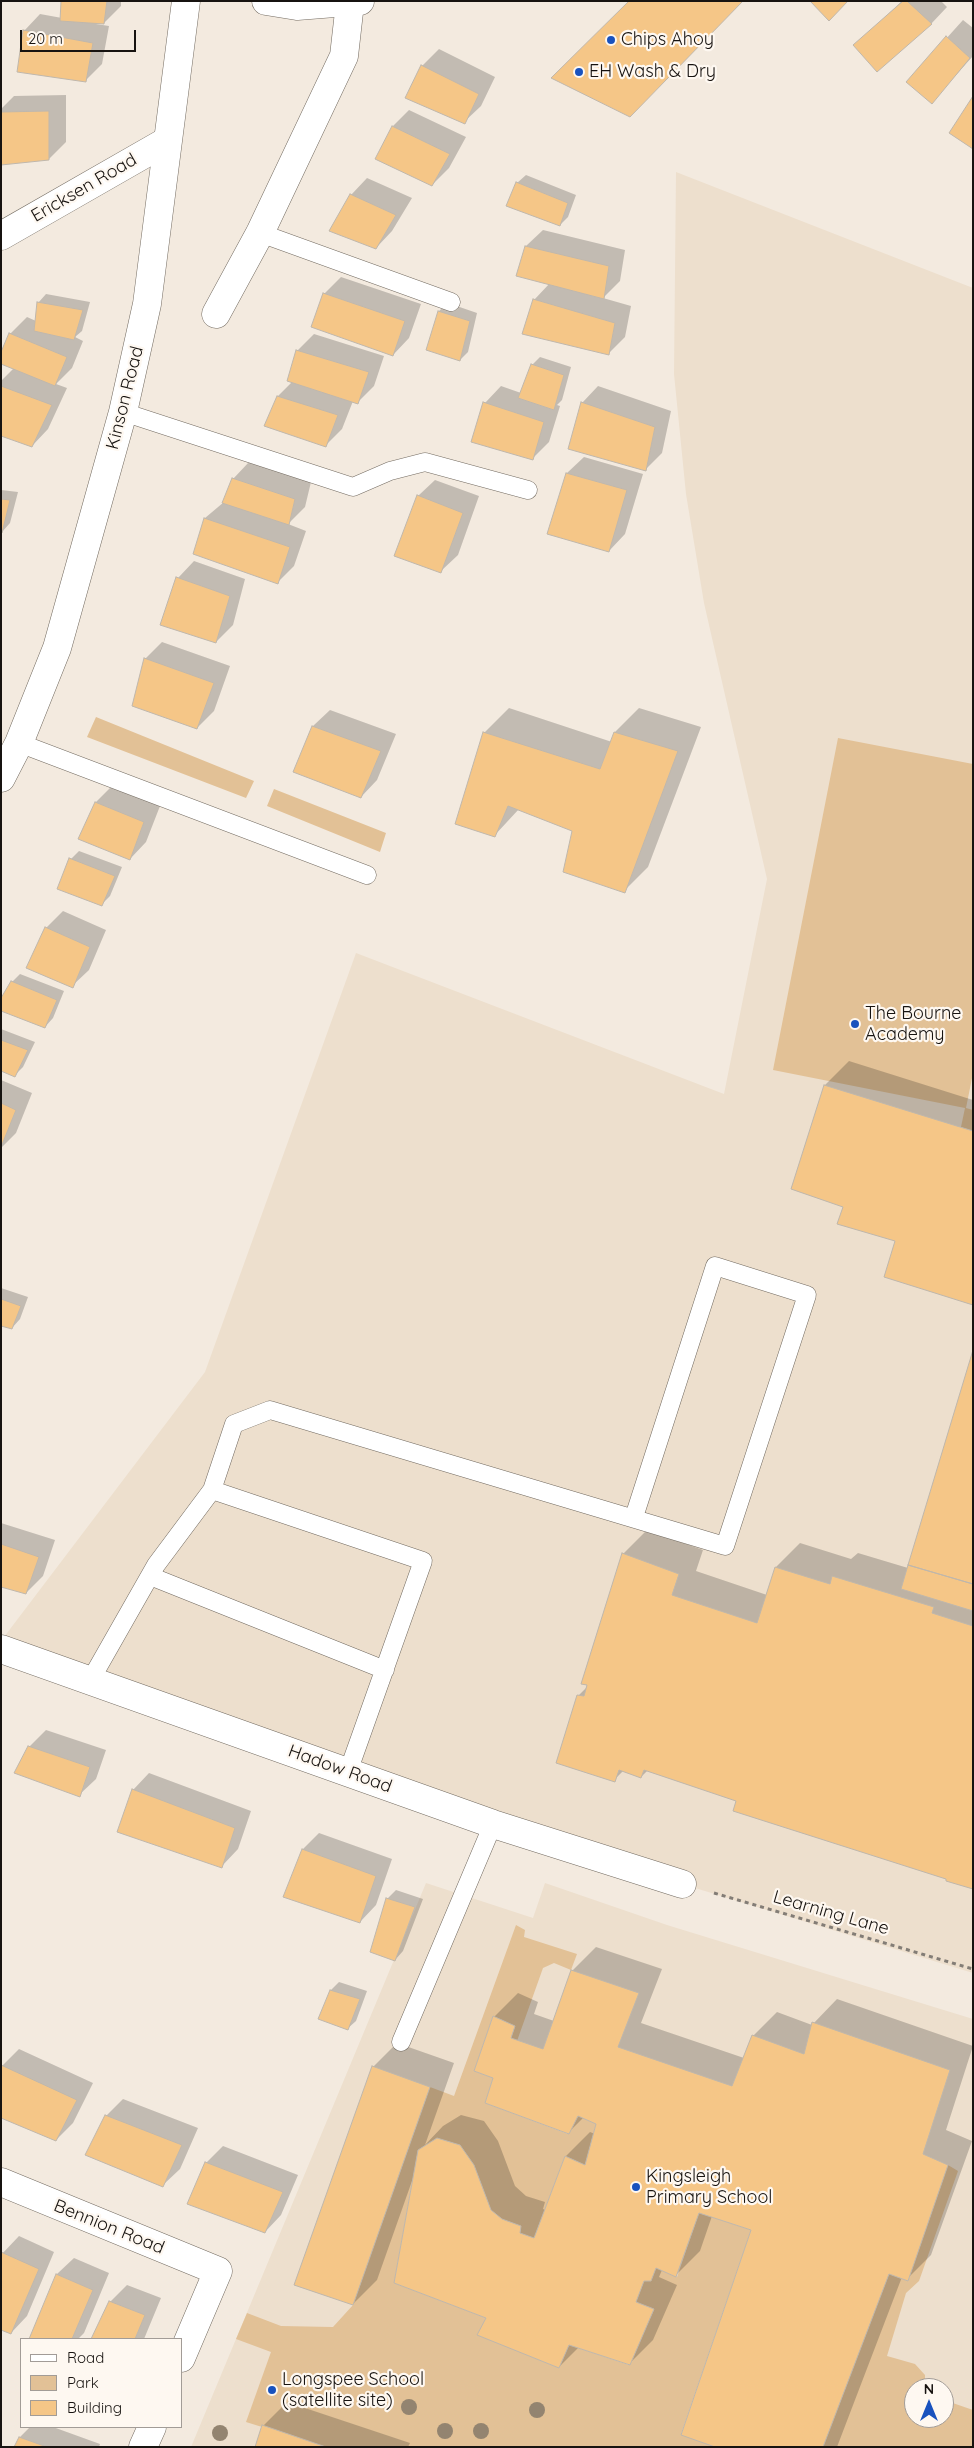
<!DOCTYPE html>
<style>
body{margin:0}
#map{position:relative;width:974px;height:2448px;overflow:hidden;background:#f3eadf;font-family:Quicksand,sans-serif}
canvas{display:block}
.frame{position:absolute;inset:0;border:2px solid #171310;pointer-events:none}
.legend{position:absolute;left:20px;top:2338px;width:162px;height:90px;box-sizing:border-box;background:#fef8f1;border:1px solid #a29c97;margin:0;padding:6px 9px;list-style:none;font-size:15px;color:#171310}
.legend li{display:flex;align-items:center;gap:10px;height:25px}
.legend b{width:25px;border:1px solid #a29c97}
.north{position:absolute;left:904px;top:2378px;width:50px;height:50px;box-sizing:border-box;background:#fef8f1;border:1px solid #a29c97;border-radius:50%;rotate:0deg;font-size:14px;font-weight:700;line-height:20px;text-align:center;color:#171310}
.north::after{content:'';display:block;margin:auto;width:18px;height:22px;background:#1952be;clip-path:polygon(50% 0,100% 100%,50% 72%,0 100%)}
.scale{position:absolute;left:20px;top:30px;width:116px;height:22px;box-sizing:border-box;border:2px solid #171310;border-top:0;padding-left:6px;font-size:15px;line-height:18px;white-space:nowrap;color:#171310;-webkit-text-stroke:4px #fef8f1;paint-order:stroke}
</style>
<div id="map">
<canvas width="974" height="2448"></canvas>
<div class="frame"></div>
<ul class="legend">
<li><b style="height:6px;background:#fff"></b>Road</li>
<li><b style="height:14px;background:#e2c196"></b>Park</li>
<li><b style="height:14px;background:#f5c687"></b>Building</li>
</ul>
<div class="north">N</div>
<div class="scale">20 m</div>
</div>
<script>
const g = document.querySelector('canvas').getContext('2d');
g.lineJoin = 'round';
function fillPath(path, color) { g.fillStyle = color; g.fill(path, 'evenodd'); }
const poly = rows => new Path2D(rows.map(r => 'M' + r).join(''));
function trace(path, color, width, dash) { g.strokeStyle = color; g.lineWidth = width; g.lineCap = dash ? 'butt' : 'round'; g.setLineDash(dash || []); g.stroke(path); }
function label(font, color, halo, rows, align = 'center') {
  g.font = font + ' Quicksand,sans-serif'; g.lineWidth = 4.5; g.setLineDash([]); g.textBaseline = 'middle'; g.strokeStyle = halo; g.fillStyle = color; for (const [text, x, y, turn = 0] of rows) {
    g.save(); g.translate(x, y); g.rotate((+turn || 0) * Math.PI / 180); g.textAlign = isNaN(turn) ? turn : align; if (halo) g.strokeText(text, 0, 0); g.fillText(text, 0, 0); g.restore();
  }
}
fillPath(poly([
 [676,172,973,288,973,1973,682,1884,1,1641,205,1372,356,953,724,1094,767,879,704,603,686,494,674,374],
 [426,1883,533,1918,545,1883,667,1925,973,2019,973,2447,191,2447],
 [914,2388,944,2388,944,2418,914,2418]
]), '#eddfcd');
fillPath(poly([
 [96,717,254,781,246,798,87,737],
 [838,738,973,764,973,1073,966,1108,973,1110,973,1131,961,1127,965,1108,773,1070],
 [274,789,386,833,380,852,267,806],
 [516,1925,525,1930,524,1937,577,1954,571,1970,554,1963,543,1968,517,2041,511,2038,515,2026,493,2016,474,2071,493,2078,485,2103,568,2134,578,2116,596,2124,585,2165,565,2156,534,2238,520,2233,521,2226,502,2219,491,2210,474,2165,460,2145,437,2138,418,2150,394,2283,486,2318,478,2335,559,2368,569,2345,629,2365,654,2310,636,2302,644,2281,651,2281,656,2268,677,2277,699,2213,751,2230,681,2434,715,2447,326,2447,246,2422,271,2352,236,2339,247,2313,281,2326,333,2327,353,2305,430,2087,454,2096],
 [948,2165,958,2171,919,2281,906,2293,887,2356,915,2364,925,2375,925,2388,914,2388,914,2418,944,2418,944,2400,973,2410,973,2447,823,2447,889,2274,908,2281]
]), '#e2c196');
fillPath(poly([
 [62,1,121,1,121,6,104,23,96,22,96,24,109,26,102,64,85,81,24,31,40,14,62,18],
 [902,1,941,1,947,7,931,24,855,45],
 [963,20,973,28,973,56,932,102,908,81],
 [439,49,495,77,481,106,464,122,422,66],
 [66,95,66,142,49,159,1,164,1,109,14,96],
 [409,110,466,137,449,168,432,185,393,126],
 [526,175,576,195,568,217,560,225,517,183],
 [367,178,412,198,392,231,376,248,351,195],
 [543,230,625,250,620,281,603,298,631,306,625,337,609,353,534,300,550,283,526,246],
 [341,277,421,304,409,338,393,355,324,294],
 [46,294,90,302,82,331,75,337,83,341,72,368,56,384,67,388,48,429,32,446,1,434,1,381,14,368,10,334,27,317,36,321,38,303],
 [448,303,477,313,468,352,460,360,427,349,439,311],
 [314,334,384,356,374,386,357,403,353,401,342,429,326,445,265,425,278,396,292,382,297,351],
 [540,357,571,367,562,400,557,405,560,406,549,442,532,459,485,403,501,386,521,393,532,365],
 [598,386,671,411,662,453,645,470,582,403],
 [584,457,643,474,625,534,609,551,567,473],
 [249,462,311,482,305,507,288,524,306,531,294,566,278,582,194,553,205,518,224,502,233,479],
 [435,480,479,496,458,555,441,571,418,496],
 [1,490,18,492,10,523,2,532],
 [194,561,245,579,233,625,216,642,178,578],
 [162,642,230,666,214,711,197,728,145,659],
 [509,708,612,742,615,732,639,708,701,727,648,867,624,891,573,830,519,809,494,836,456,823,485,732],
 [330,710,396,734,377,780,361,797,313,726],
 [112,786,160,806,146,842,130,859,96,802],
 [79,851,122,867,110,896,101,905,71,859],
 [63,911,106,930,89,970,72,986,46,928],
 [20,974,64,991,53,1018,45,1027,12,982],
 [1,1029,35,1042,23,1067,15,1075,1,1070],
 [849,1061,973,1100,973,1304,897,1240,844,1206,792,1188,825,1085],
 [1,1080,32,1093,16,1133,1,1148],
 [1,1288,28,1297,20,1319,12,1328,1,1324],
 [973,1355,973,1888,737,1800,648,1770,641,1777,624,1770,614,1780,578,1696,590,1684,623,1554,647,1530,703,1550,696,1571,767,1595,776,1567,800,1543,851,1559,858,1553,908,1568],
 [1,1523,55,1540,43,1576,26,1593,1,1585],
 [46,1730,106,1750,96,1779,79,1795,29,1747],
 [149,1773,251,1811,238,1849,222,1866,133,1790],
 [319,1833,392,1859,376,1905,360,1922,303,1849],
 [396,1890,423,1899,403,1951,395,1960,387,1899],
 [596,1947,662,1969,641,2023,744,2058,753,2036,777,2012,812,2025,837,1999,973,2046,946,2130,972,2141,931,2255,907,2279,902,2277,837,2447,719,2447,752,2229,712,2216,700,2251,676,2275,662,2270,659,2277,677,2285,653,2340,629,2364,579,2347,559,2367,487,2317,412,2181,377,2280,353,2304,373,2067,397,2043,454,2063,425,2145,443,2126,461,2115,484,2121,498,2141,515,2186,526,2196,545,2202,543,2209,546,2210,566,2156,590,2132,595,2134,598,2124,584,2117,568,2133,494,2078,494,2017,518,1993,538,2002,534,2014,554,2021,572,1971],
 [339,1982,367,1991,356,2021,347,2029,320,2019,331,1990],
 [19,2049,93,2083,73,2123,56,2140,2,2066],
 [123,2099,198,2128,180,2169,163,2185,106,2116],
 [223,2146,298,2175,281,2215,265,2232,206,2163],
 [19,2236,54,2252,27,2316,11,2333,1,2255],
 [74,2258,109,2273,84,2333,78,2339,30,2338,57,2274],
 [127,2285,161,2298,144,2339,93,2339,110,2302],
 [287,2402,410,2443,408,2447,256,2447,263,2426],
 [30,2427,53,2427,100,2444,99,2447,16,2447,20,2437]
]), '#0003');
const building = poly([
 [61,1,107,1,104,24,60,21,61,1],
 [629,1,743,1,630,117,551,78,629,1],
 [810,1,848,1,829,21,810,1],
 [903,1,907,1,932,24,877,72,853,45,903,1],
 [23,30,93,43,86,82,17,72,23,30],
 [946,36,970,58,932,104,906,82,946,36],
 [421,65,479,94,465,124,405,98,421,65],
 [973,96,973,149,949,133,973,96],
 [49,111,49,160,1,165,1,112,49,111],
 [392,126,450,154,432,186,375,159,392,126],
 [516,182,568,203,560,226,506,206,516,182],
 [350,194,396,215,376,249,329,231,350,194],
 [525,246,609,266,604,299,516,276,525,246],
 [323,293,405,321,393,356,311,327,323,293],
 [533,299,615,323,609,355,522,334,533,299],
 [37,302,83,310,74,340,34,331,37,302],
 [438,311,470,321,460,361,426,350,438,311],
 [9,333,67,357,55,386,1,364,1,352,9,333],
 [296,350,369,372,358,404,287,381,296,350],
 [531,364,564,375,554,410,518,398,531,364],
 [1,386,52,405,32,447,1,436,1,386],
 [277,396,338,415,326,447,264,426,277,396],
 [483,402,544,422,533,460,471,442,483,402],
 [581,402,655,427,646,471,568,449,581,402],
 [566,473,627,490,609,552,547,534,566,473],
 [232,478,295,499,289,525,222,503,232,478],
 [417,495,463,513,441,573,394,556,417,495],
 [1,499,10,500,2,533,1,533,1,499],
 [204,518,290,547,278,584,193,554,204,518],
 [176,577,230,596,216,643,160,625,176,577],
 [144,658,214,683,197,729,132,706,144,658],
 [312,726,381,751,361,798,293,772,312,726],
 [483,732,600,769,614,732,678,751,625,893,563,872,572,831,508,806,495,837,455,824,483,732],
 [95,802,144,822,130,860,78,839,95,802],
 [69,858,115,876,102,906,57,889,69,858],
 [45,927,90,947,73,988,26,968,45,927],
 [11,981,57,1000,45,1028,1,1011,1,998,11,981],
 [1,1040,28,1050,15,1077,1,1071,1,1040],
 [824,1085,973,1131,973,1305,884,1277,895,1241,837,1224,843,1207,791,1189,824,1085],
 [1,1103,16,1110,1,1147,1,1103],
 [1,1299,21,1306,12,1329,1,1326,1,1299],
 [973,1350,973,1584,908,1565,973,1350],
 [1,1544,39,1557,26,1594,1,1587,1,1544],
 [622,1553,679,1574,672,1595,757,1623,775,1567,830,1584,832,1576,934,1607,932,1613,973,1626,973,1889,946,1881,946,1879,733,1811,736,1801,644,1770,641,1778,619,1770,615,1782,556,1763,577,1695,584,1696,587,1685,581,1684,622,1553],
 [908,1565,973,1584,973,1611,901,1589,908,1565],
 [28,1746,90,1767,80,1797,14,1773,28,1746],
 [132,1789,235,1828,222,1868,117,1832,132,1789],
 [302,1849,376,1876,360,1923,283,1897,302,1849],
 [386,1898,415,1907,395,1961,370,1952,386,1898],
 [571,1970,639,1993,618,2047,732,2086,752,2035,804,2054,812,2022,950,2070,923,2154,948,2165,908,2281,889,2274,823,2447,715,2447,681,2435,751,2230,699,2213,676,2277,656,2268,651,2281,644,2281,636,2302,654,2309,630,2365,569,2345,559,2368,477,2335,486,2318,394,2283,418,2150,437,2138,460,2145,474,2165,491,2210,502,2219,521,2226,520,2233,534,2238,565,2156,585,2165,596,2124,578,2116,569,2134,485,2103,493,2078,474,2071,493,2016,515,2026,511,2038,543,2049,571,1970],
 [330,1990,360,1999,348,2030,318,2019,330,1990],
 [1,2065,77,2100,56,2141,1,2118,1,2065],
 [372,2066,430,2087,353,2305,294,2285,372,2066],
 [105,2115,182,2145,163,2187,85,2155,105,2115],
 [205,2162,283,2192,265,2233,187,2204,205,2162],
 [1,2252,39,2269,11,2334,1,2330,1,2252],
 [56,2274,93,2290,72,2339,29,2339,56,2274],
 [109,2301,145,2315,135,2339,91,2339,109,2301],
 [262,2425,326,2447,255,2447,262,2425],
 [19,2437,47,2447,14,2447,19,2437]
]);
fillPath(building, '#f5c687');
trace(building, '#bfb7ac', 1);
const lane = poly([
 [260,233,451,302],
 [123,412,353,487,390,471,425,462,528,490],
 [19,743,367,875],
 [212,1490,234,1424,270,1410,725,1546,807,1295,715,1266,634,1517],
 [150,1576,385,1670],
 [90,1681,156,1565,212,1490,423,1561,348,1772],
 [401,2042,493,1824]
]);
const street = poly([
 [1,236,167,141],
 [216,314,260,233,344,56,350,3],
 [1,1649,493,1824,682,1884],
 [1,2182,218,2271,181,2358],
 [143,2447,152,2427]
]);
const secondary = poly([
 [266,1,297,6,360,1],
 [1,778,19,743,57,648,123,412,147,304,186,1]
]);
trace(lane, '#736b61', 19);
trace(street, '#736b61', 29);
trace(secondary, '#736b61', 29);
trace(poly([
 [714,1893,973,1969]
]), '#837d76', 3, [4, 4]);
trace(lane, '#fff', 18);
trace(street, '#fff', 28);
trace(secondary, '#fff', 28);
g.fillStyle = '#938470';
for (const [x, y] of [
 [409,2407],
 [537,2410],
 [445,2431],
 [481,2431],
 [220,2433]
]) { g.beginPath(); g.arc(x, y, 8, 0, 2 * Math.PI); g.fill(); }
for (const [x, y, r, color] of [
 [611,40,5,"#1952be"],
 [579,72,5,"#1952be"],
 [855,1024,5,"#1952be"],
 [636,2187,5,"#1952be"],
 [272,2390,5,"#1952be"]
]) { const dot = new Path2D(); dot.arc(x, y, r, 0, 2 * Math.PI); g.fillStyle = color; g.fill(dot); trace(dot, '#fef8f1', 2); }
label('18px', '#171310', '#fef8f1', [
 ["Chips Ahoy",621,40],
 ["EH Wash & Dry",589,72],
 ["The Bourne",865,1014],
 ["Academy",865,1035],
 ["Kingsleigh",646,2177],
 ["Primary School",646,2198],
 ["Longspee School",282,2380],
 ["(satellite site)",282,2401]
], 'left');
label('18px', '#171310', '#fef8f1', [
 ["Ericksen Road",84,188,-30],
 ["Kinson Road",125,398,-76],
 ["Hadow Road",340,1769,20],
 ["Learning Lane",831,1913,16],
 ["Bennion Road",109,2227,22]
]);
</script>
